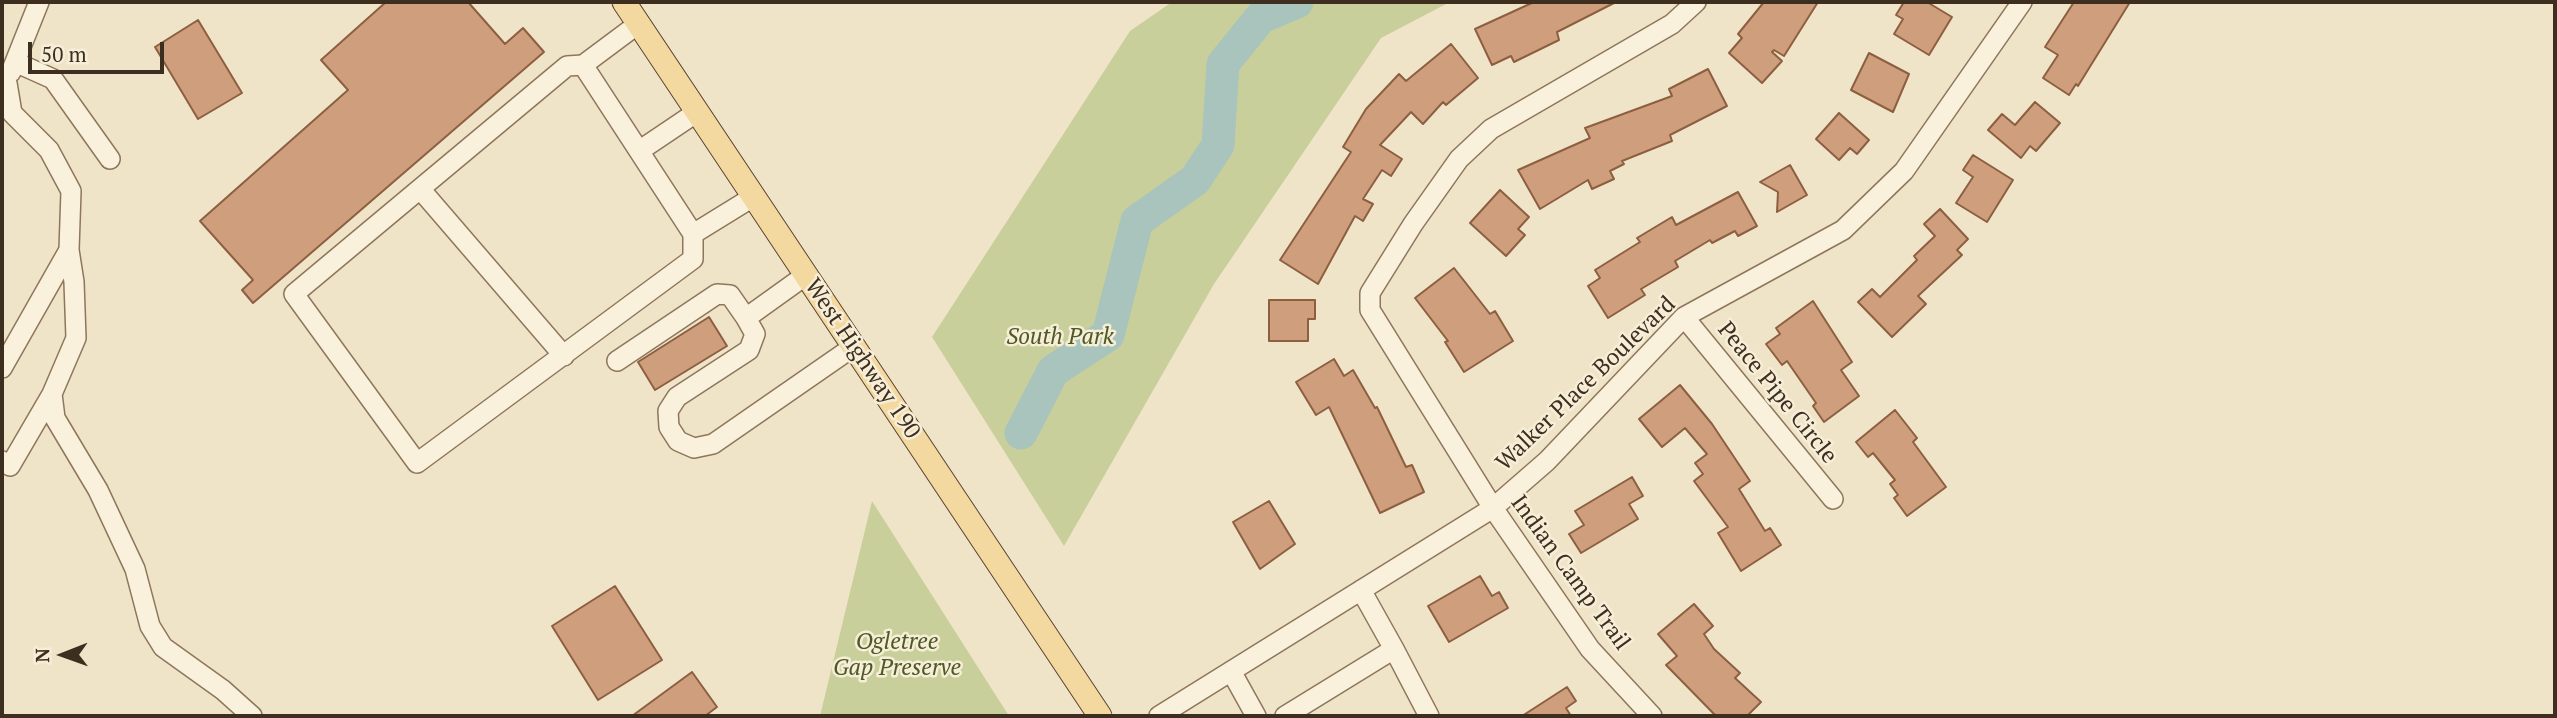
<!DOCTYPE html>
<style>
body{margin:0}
#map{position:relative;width:2557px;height:718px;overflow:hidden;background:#f0e4c8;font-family:"PT Serif",serif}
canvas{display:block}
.frame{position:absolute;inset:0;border:4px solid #3d2e20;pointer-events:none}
.north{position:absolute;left:28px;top:620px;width:70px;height:70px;-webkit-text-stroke:5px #f7eed8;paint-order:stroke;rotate:269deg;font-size:19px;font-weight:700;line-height:28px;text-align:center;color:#3d2e20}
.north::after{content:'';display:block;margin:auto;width:24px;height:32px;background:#3d2e20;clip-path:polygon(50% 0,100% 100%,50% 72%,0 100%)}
.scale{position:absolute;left:28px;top:42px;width:136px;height:32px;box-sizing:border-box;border:4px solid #3d2e20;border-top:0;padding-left:9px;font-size:21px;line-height:24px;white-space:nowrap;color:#3d2e20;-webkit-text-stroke:5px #f7eed8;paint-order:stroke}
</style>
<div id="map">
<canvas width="2557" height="718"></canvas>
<div class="frame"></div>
<div class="north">N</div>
<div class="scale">50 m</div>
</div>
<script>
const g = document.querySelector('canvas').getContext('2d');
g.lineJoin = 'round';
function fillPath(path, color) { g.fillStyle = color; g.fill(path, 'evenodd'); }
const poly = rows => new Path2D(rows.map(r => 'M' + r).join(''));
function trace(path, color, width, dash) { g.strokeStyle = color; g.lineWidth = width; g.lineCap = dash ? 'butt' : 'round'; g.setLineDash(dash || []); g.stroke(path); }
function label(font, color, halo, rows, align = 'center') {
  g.font = font + ' "PT Serif",serif'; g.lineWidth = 5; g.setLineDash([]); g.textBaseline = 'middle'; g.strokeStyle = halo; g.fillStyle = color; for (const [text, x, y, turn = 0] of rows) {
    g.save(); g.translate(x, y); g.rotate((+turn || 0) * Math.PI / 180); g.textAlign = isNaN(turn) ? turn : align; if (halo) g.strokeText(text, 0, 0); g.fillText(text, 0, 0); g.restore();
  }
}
fillPath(poly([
 [1172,2,1450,2,1381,38,1214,284,1064,546,932,337,1130,31],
 [872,501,1009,716,820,716]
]), '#c9cf9b');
trace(poly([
 [1021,433,1053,371,1108,335,1137,221,1195,180,1218,145,1223,64,1261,17,1297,2]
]), '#a9c4bc', 33);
const building = poly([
 [386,2,468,2,505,44,523,28,544,52,253,303,242,290,253,280,200,221,348,90,321,60,386,2],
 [1534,2,1616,2,1557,32,1559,40,1514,62,1511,56,1492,65,1475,29,1534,2],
 [1764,2,1818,2,1784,56,1774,50,1772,52,1782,61,1762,83,1729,53,1742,38,1738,34,1764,2],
 [1904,2,1927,2,1952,17,1929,55,1894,34,1903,19,1896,15,1904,2],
 [2074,2,2130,2,2078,86,2076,84,2069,95,2043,78,2058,55,2045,47,2074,2],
 [198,20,242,93,198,119,155,47,198,20],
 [1451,44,1478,78,1446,105,1443,102,1423,124,1411,112,1380,145,1402,159,1391,176,1382,170,1363,199,1373,204,1363,221,1355,216,1318,284,1280,260,1351,152,1343,147,1366,109,1399,74,1406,81,1451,44],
 [1869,53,1909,74,1893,112,1851,90,1869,53],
 [1708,69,1727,106,1670,135,1672,141,1622,161,1624,164,1610,171,1614,179,1592,189,1588,180,1540,209,1518,170,1590,138,1585,128,1672,96,1669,89,1708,69],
 [2035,102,2060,123,2036,151,2030,146,2021,158,1988,130,2002,114,2015,125,2035,102],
 [1839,113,1869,140,1857,154,1850,148,1839,160,1816,139,1839,113],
 [1973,155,2013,180,1987,222,1956,203,1973,177,1963,170,1973,155],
 [1790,165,1807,195,1777,212,1778,192,1760,182,1790,165],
 [1500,190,1529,217,1518,229,1525,235,1506,256,1470,223,1500,190],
 [1738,192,1757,226,1738,236,1735,231,1712,243,1710,240,1675,261,1678,267,1641,289,1645,295,1608,318,1588,286,1600,278,1595,270,1640,242,1637,238,1672,217,1676,225,1738,192],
 [1940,209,1968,239,1957,250,1962,255,1918,296,1926,304,1892,337,1858,302,1872,289,1880,297,1917,260,1914,256,1935,236,1924,224,1940,209],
 [1454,268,1490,314,1495,311,1513,341,1464,372,1445,342,1448,341,1415,298,1454,268],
 [1269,300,1315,300,1315,319,1308,319,1308,341,1269,341,1269,300],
 [1813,301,1852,362,1841,370,1859,396,1824,422,1813,406,1816,403,1787,361,1782,365,1766,344,1780,334,1776,328,1813,301],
 [709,317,727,346,655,390,638,362,709,317],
 [1334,359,1344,376,1353,370,1375,408,1377,407,1406,467,1412,465,1424,492,1380,513,1329,407,1316,415,1296,382,1334,359],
 [1680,385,1712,424,1750,481,1739,489,1765,531,1770,528,1781,545,1741,571,1718,533,1728,527,1694,481,1703,474,1695,463,1707,454,1685,428,1662,447,1639,419,1680,385],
 [1895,410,1917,438,1913,442,1946,487,1907,516,1894,498,1898,495,1890,484,1895,480,1873,453,1868,457,1856,442,1895,410],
 [1632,477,1643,496,1629,504,1638,519,1581,553,1569,534,1584,525,1575,511,1632,477],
 [1269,501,1295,544,1260,569,1233,522,1269,501],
 [1480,576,1492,596,1499,592,1508,608,1449,642,1428,606,1480,576],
 [615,586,662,660,598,700,552,626,615,586],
 [1694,604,1713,626,1704,634,1714,649,1740,673,1735,678,1761,702,1747,716,1716,716,1666,665,1677,656,1658,634,1694,604],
 [692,672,717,707,705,716,632,716,692,672],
 [1567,687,1576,701,1566,708,1571,716,1522,716,1567,687]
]);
fillPath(building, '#cf9f7d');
trace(building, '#8d5f41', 2);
const minor = poly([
 [638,24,583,65,693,234,753,197],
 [15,62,53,79,110,159],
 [583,65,567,66,294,294,417,463,693,259,693,234],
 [11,72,39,2],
 [7,83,12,113,49,150,71,191,69,250,74,282,76,338,52,394,55,418,98,490,135,569,150,626,163,647,223,690,252,716],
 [639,151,697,112],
 [421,190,564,356],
 [1684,317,1833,499],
 [746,318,755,334,749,350,677,397,668,411,669,427,678,441,694,448,713,444,853,347],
 [617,361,717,294,730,295,746,318,806,275],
 [2,368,69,250],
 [2,461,10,466,52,394],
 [1361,590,1394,649],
 [1231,671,1256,716],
 [1159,716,1493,508,1547,461,1684,317,1843,230,1904,171,2022,2],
 [1285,716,1394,649,1429,716],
 [1652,716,1590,649,1493,508,1370,310,1370,293,1413,224,1459,159,1491,129,1672,24,1696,2]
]);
const major = poly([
 [624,2,1100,716]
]);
trace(minor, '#8d765c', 22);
trace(major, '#5b4430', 25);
trace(minor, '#faf1dc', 19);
trace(major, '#f3d9a0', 23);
label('italic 23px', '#4d5a26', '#f7eed8', [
 ["South Park",1060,337],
 ["Ogletree",897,642],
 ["Gap Preserve",897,668]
]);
label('23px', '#3d2e20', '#f7eed8', [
 ["West Highway 190",862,359,56],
 ["Walker Place Boulevard",1586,384,-44],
 ["Peace Pipe Circle",1777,393,51],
 ["Indian Camp Trail",1570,573,54]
]);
</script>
